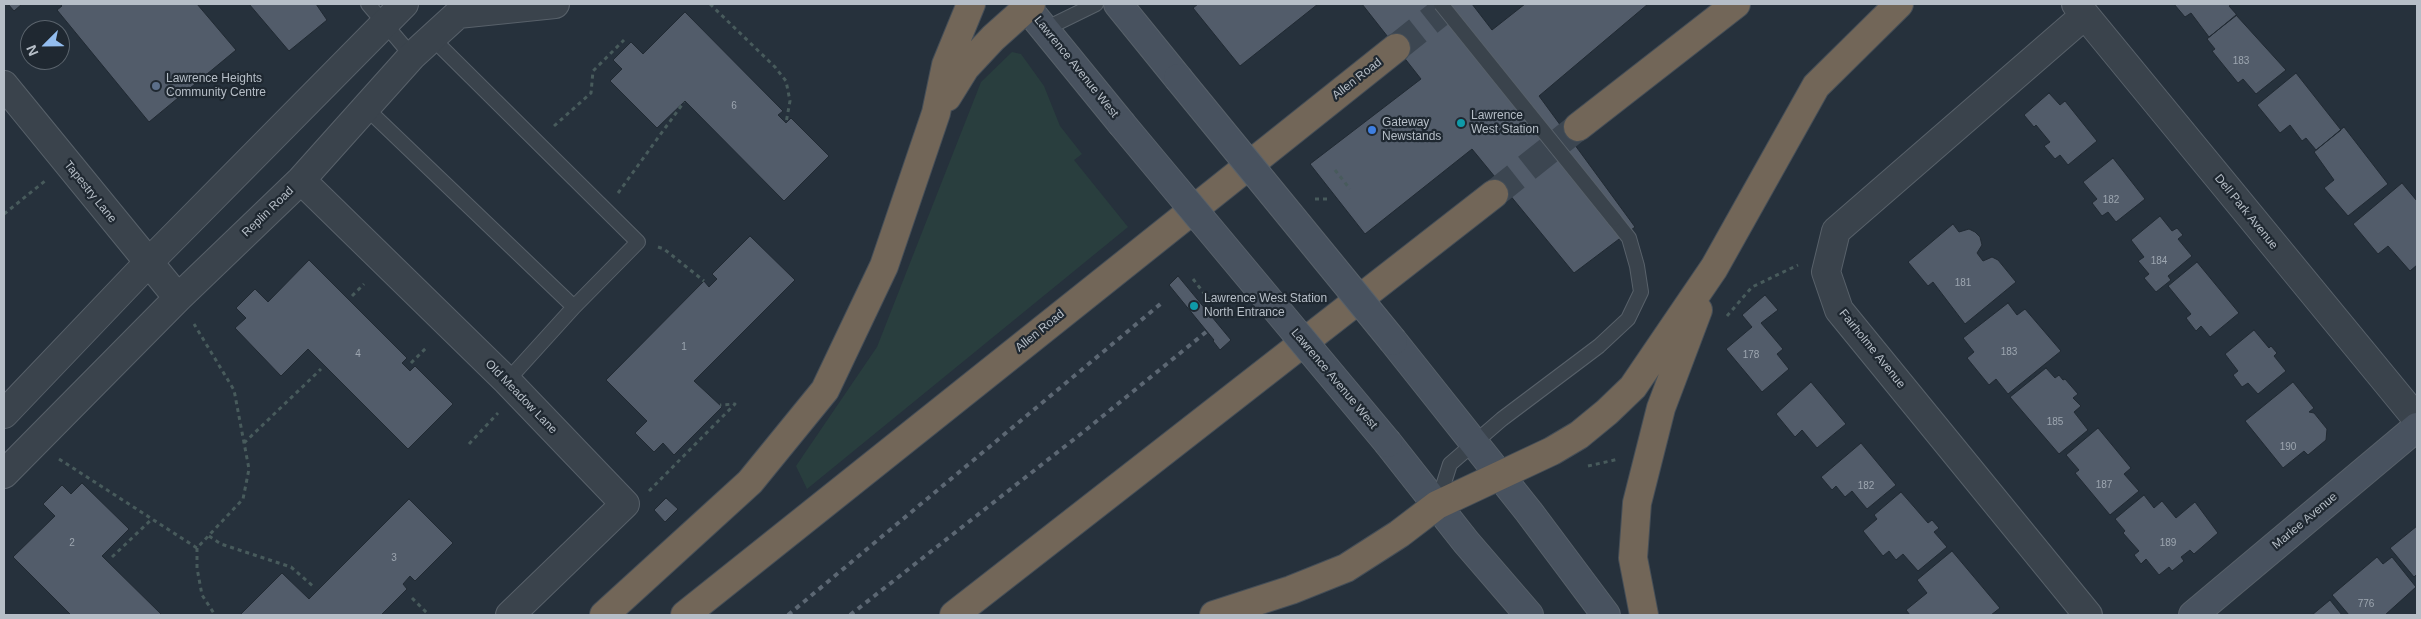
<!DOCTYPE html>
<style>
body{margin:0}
#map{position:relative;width:2421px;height:619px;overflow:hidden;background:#26313c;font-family:Helvetica,sans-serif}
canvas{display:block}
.frame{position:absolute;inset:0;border:5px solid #b6bec7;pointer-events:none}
.north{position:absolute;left:20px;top:20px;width:50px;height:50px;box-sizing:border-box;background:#1f2831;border:1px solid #5b646d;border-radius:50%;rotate:247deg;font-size:14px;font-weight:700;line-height:20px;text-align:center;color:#b6bec7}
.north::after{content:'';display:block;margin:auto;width:18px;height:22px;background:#93bdef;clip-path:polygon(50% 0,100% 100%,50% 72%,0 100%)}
</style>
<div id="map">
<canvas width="2421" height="619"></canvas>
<div class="frame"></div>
<div class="north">N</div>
</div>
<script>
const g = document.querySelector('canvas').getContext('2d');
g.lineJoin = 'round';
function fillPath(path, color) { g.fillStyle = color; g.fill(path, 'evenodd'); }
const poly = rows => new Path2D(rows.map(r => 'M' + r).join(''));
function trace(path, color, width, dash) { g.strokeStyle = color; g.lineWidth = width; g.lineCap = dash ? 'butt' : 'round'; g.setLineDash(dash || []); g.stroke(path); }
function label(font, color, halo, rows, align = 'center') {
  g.font = font + ' Helvetica,sans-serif'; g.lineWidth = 4.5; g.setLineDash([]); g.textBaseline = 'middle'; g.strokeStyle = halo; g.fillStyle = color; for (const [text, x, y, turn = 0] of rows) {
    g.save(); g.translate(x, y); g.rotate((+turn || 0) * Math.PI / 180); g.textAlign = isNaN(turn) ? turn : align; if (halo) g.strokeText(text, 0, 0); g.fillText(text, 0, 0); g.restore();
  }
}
fillPath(poly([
 [1012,52,1021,54,1044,86,1060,126,1082,154,1074,160,1128,227,807,489,796,466,877,347,981,82]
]), '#293e3e');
const building = poly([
 [8,4,22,4,14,11,8,4],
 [60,4,197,4,236,50,149,122,57,10,62,6,60,4],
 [249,4,316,4,327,20,289,51,249,4],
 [1198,4,1318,4,1240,66,1193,8,1198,4],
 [1362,4,1472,4,1492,30,1525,4,1648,4,1539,96,1635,227,1574,273,1472,149,1365,234,1310,164,1421,79,1362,4],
 [2174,4,2232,4,2229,6,2237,15,2209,37,2191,13,2185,17,2174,4],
 [685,12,783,111,778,115,786,123,791,118,829,156,784,201,685,101,657,128,610,81,622,69,613,60,631,42,643,54,685,12],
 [2236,15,2286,70,2256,94,2243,79,2238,83,2212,51,2215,49,2207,39,2236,15],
 [2296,73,2341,130,2316,150,2306,138,2302,141,2290,125,2280,133,2257,105,2296,73],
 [2049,93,2060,105,2065,101,2097,141,2068,165,2060,155,2055,159,2044,146,2050,142,2036,125,2034,127,2024,115,2049,93],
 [2344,127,2388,184,2348,216,2324,188,2334,180,2314,152,2344,127],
 [2113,158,2145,199,2116,222,2108,212,2102,216,2092,203,2097,199,2083,182,2113,158],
 [2402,183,2417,201,2417,265,2410,271,2388,246,2378,254,2353,224,2402,183],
 [2160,216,2172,231,2177,228,2183,235,2178,239,2192,256,2168,276,2171,280,2156,292,2144,278,2149,274,2138,261,2144,257,2131,240,2160,216],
 [1953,224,1959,232,1969,229,1975,232,1980,237,1982,245,1977,253,1983,261,1992,257,1998,260,2016,282,1965,324,1933,282,1928,286,1908,262,1953,224],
 [750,236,795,280,694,381,722,407,674,455,663,443,654,452,635,433,647,421,606,380,704,281,709,287,717,279,712,274,750,236],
 [309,260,407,358,402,363,410,371,415,366,453,404,408,449,308,349,281,376,235,328,246,318,236,308,255,289,268,302,309,260],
 [2197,262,2239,313,2210,337,2201,326,2196,331,2186,318,2191,314,2168,286,2197,262],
 [1178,276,1231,340,1220,350,1213,341,1214,340,1169,285,1178,276],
 [1765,295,1778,310,1761,323,1783,349,1777,354,1789,369,1762,392,1726,349,1752,327,1742,315,1765,295],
 [2008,303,2017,315,2025,309,2061,351,2008,394,1996,379,1989,385,1967,358,1974,352,1963,338,2008,303],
 [2254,330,2269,348,2271,346,2277,353,2274,356,2286,371,2258,394,2248,383,2242,387,2233,375,2238,371,2225,354,2254,330],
 [2046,368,2055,378,2059,375,2063,380,2065,379,2078,394,2073,398,2081,406,2074,412,2088,430,2059,454,2010,397,2046,368],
 [1811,382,1846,424,1817,448,1802,430,1795,437,1776,414,1811,382],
 [2293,382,2314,408,2309,412,2314,413,2327,429,2326,440,2308,455,2304,451,2283,468,2245,421,2293,382],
 [2098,428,2131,468,2124,474,2139,491,2110,515,2075,473,2079,470,2066,455,2098,428],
 [1861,443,1896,485,1867,509,1852,491,1845,497,1836,486,1832,490,1821,477,1861,443],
 [82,483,129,529,102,556,162,615,71,615,13,557,55,516,43,504,62,485,71,494,82,483],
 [1901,492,1928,523,1932,520,1939,528,1934,532,1947,547,1918,571,1903,554,1896,560,1889,551,1883,556,1863,531,1877,519,1874,515,1901,492],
 [2144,495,2154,508,2162,501,2176,518,2195,502,2218,533,2194,554,2190,550,2181,557,2184,561,2172,571,2169,567,2159,575,2146,559,2141,564,2134,555,2139,551,2123,533,2125,531,2115,519,2144,495],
 [666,498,678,509,665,522,654,510,666,498],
 [409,499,453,543,415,581,410,576,403,584,407,589,381,615,240,615,282,573,309,599,409,499],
 [2417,526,2417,574,2414,577,2390,548,2417,526],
 [1952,551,2000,608,1991,615,1910,615,1906,610,1927,593,1917,580,1952,551],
 [2377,557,2383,564,2392,557,2416,587,2385,615,2349,615,2332,595,2377,557],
 [2330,600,2342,615,2312,615,2330,600]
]);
fillPath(building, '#525c6a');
trace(building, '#212a33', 1);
trace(poly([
 [1396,48,1451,4],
 [1494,194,1578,127]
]), '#3c4651', 28, [28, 14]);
const lane = poly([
 [368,4,412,56],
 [1045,29,1096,4],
 [432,38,638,242,574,307,507,381],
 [366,108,574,307],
 [1437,505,1450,464,1502,419,1599,346,1628,319,1641,292,1637,266,1629,238,1614,219]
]);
const street = poly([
 [2076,4,2417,419],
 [2085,15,1836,231,1826,272,1839,310,2088,615],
 [4,85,178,298],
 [301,180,507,381,625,504,510,615],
 [4,414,148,263,404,4],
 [4,474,178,298,301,180,412,56,458,14,555,4]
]);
const secondary = poly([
 [1024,4,1121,123],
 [1118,4,1178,78],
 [1393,341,1529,512,1606,615],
 [1388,443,1466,542,1529,615],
 [2193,615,2417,427]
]);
const highway = poly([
 [947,97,965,68,993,38,1031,4],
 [1578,127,1736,4],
 [604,615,750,482,825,390,884,266,936,113,946,65,971,4],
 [685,615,1396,48],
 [954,615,1494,194],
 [1214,615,1291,590,1346,568,1399,534,1437,505,1552,451,1579,435,1607,412,1633,387,1714,268,1816,86,1899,4],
 [1644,615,1633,558,1637,503,1661,408,1698,310]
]);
trace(lane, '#58616a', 16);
trace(street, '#58616a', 30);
trace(secondary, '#58616a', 30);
trace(highway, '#454e57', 30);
trace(poly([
 [710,4,775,67,786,81,790,101,786,123],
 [554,126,591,93,593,71,624,40],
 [1335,170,1350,189],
 [618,193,684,102],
 [1315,199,1327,199],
 [4,214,45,181],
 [658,247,664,249,704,281],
 [1193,279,1210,301],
 [352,296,364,284],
 [1727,316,1752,287,1798,265],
 [411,363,428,346],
 [244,443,321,369],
 [469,444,498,413],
 [59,459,197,548,243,499,249,469,234,390,194,324],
 [1588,466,1619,459],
 [649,491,735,404,720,405],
 [209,536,221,544,291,567,314,587],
 [197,548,197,568,202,595,215,615],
 [112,557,152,519],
 [412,598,429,615]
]), '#485b5c', 3, [4, 4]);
trace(lane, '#3a434c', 14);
trace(street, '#3a434c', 28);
trace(secondary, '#48525f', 28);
trace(highway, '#726658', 28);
trace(poly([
 [788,615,1164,301],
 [850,615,1082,433,1206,332]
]), '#5c6773', 4, [5, 5]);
const laneBridge = poly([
 [1441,4,1614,219]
]);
const secondaryBridge = poly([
 [1178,78,1393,341],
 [1121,123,1388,443]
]);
trace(laneBridge, '#58616a', 16, []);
trace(secondaryBridge, '#58616a', 30, []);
trace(laneBridge, '#3a434c', 14);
trace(secondaryBridge, '#48525f', 28);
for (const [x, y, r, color] of [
 [156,86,5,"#5c6f8a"],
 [1461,123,5,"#0f9aa8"],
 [1372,130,5,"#3f7fe0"],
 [1194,306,5,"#0f9aa8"]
]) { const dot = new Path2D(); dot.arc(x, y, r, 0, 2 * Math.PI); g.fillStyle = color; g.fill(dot); trace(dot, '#1f2831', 2); }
label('10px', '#9da6b0', null, [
 ["183",2241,61],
 ["6",734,106],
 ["182",2111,200],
 ["184",2159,261],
 ["181",1963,283],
 ["1",684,347],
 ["183",2009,352],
 ["4",358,354],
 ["178",1751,355],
 ["185",2055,422],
 ["190",2288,447],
 ["187",2104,485],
 ["182",1866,486],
 ["2",72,543],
 ["189",2168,543],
 ["3",394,558],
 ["776",2366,604]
]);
label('12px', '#b6bec7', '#1f2831', [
 ["Lawrence Avenue West",1076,67,51],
 ["Allen Road",1357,79,-38],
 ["Tapestry Lane",90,192,51],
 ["Replin Road",268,212,-44],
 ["Dell Park Avenue",2246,212,51],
 ["Allen Road",1040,331,-39],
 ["Fairholme Avenue",1872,349,51],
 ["Lawrence Avenue West",1334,379,50],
 ["Old Meadow Lane",521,397,46],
 ["Marlee Avenue",2305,521,-40]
]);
label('12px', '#b6bec7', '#1f2831', [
 ["Lawrence Heights",166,79],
 ["Community Centre",166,93],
 ["Lawrence",1471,116],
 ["West Station",1471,130],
 ["Gateway",1382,123],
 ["Newstands",1382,137],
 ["Lawrence West Station",1204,299],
 ["North Entrance",1204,313]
], 'left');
</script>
